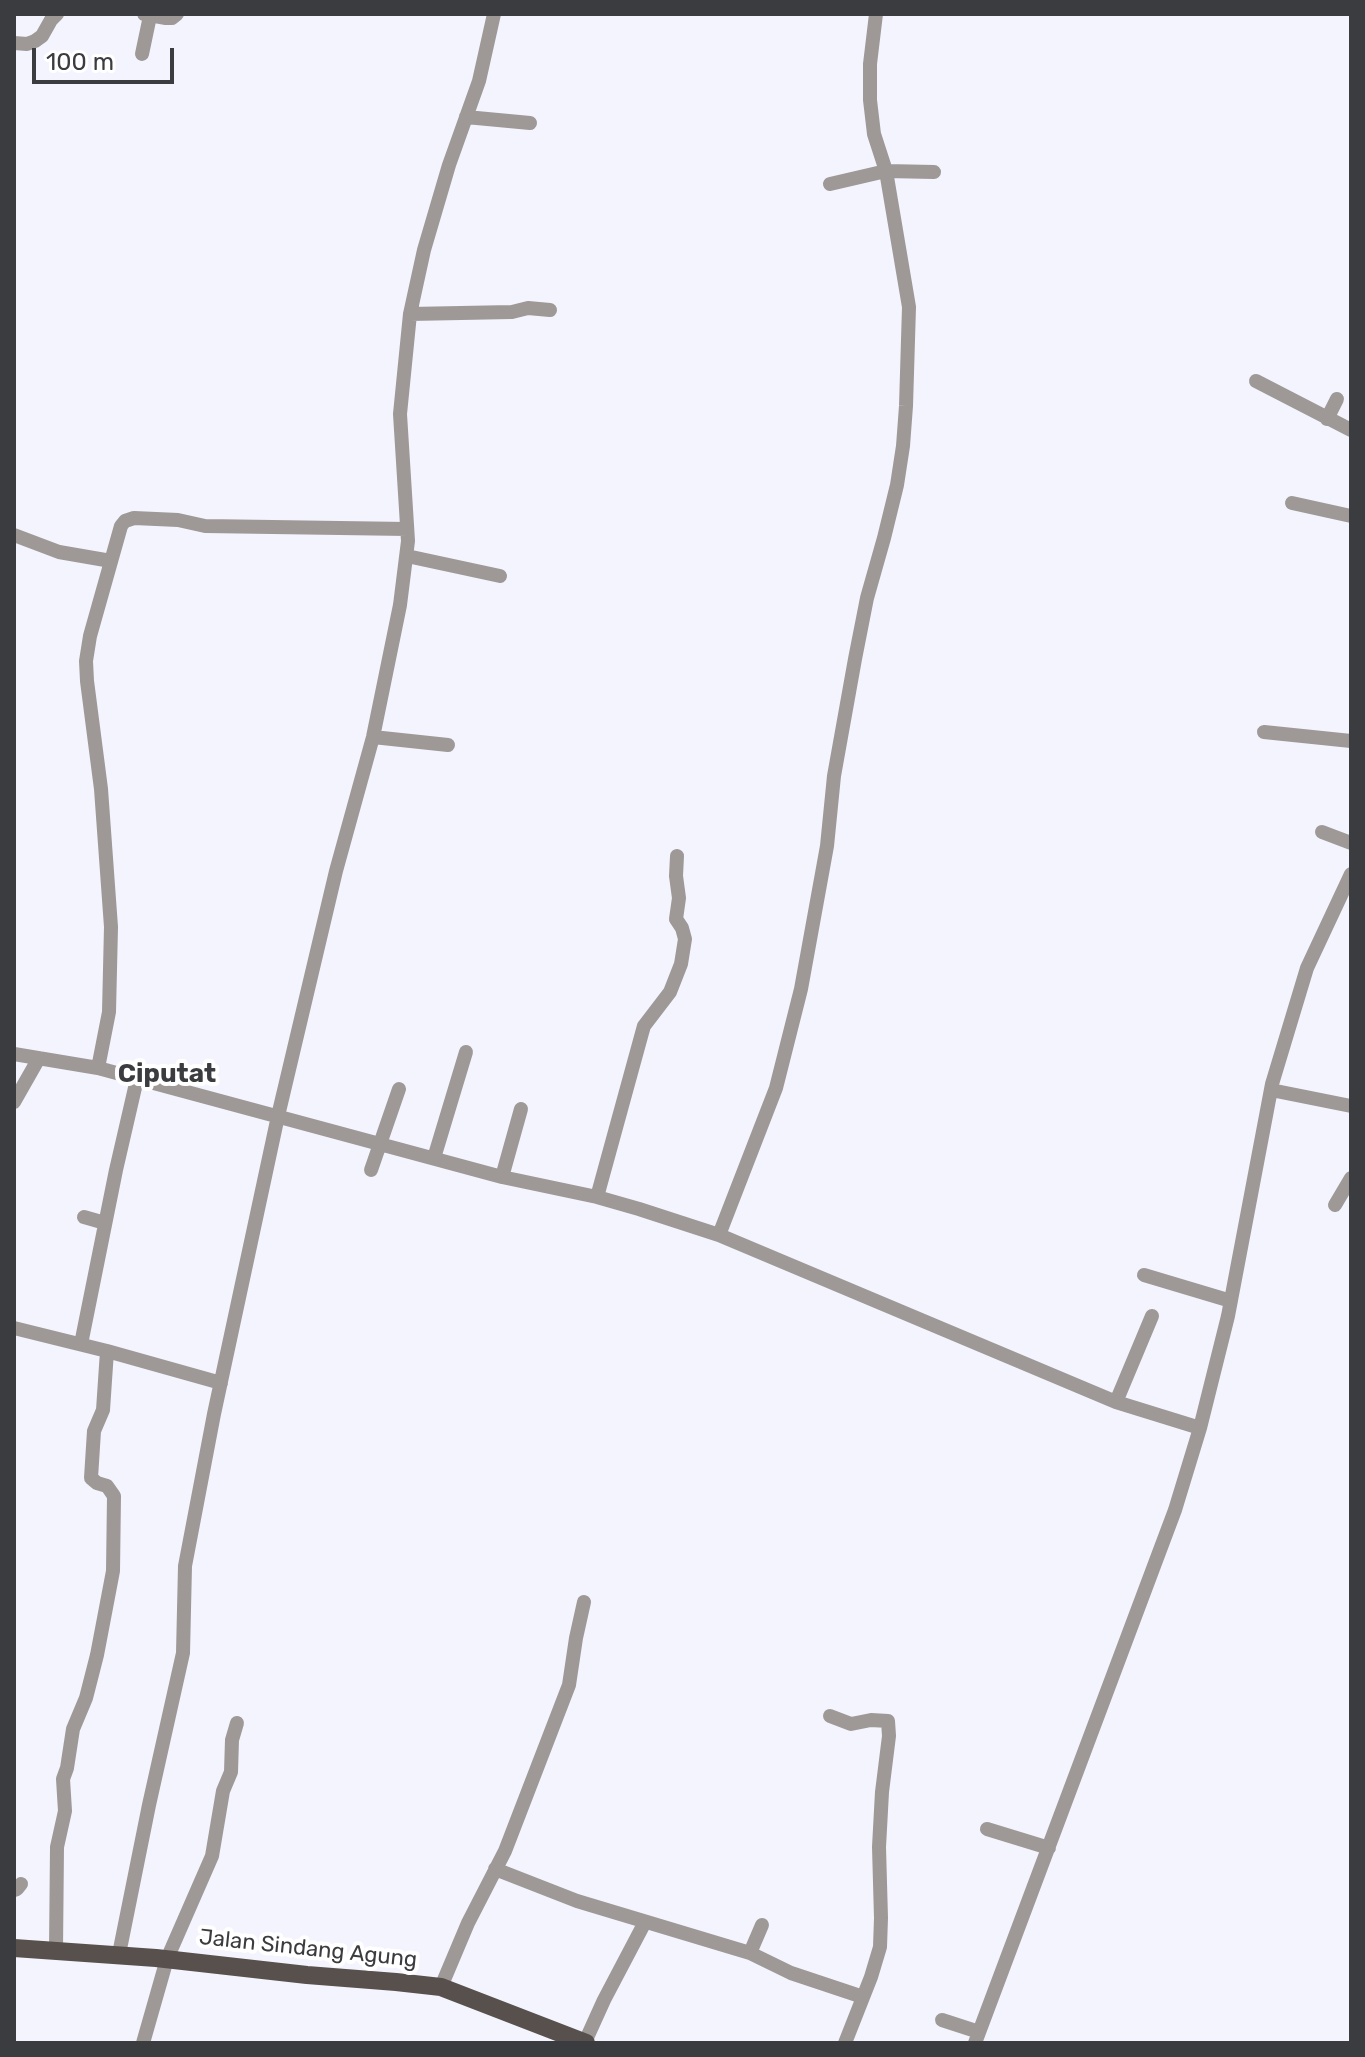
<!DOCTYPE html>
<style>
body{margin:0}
#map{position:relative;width:1365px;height:2057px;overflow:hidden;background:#f3f4fd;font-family:Rubik,sans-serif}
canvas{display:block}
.frame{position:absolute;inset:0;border:16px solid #3b3c40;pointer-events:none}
.scale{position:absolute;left:32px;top:48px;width:142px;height:36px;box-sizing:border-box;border:4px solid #3b3c40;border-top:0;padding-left:10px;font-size:24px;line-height:28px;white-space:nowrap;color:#3b3c40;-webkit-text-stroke:6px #fff;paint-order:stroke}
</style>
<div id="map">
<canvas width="1365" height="2057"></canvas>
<div class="frame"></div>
<div class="scale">100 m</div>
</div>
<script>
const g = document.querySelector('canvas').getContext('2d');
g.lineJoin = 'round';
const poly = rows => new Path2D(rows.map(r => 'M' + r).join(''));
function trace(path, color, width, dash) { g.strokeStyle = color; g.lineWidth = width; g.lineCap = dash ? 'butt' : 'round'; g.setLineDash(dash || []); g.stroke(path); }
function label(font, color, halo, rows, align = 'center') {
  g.font = font + ' Rubik,sans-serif'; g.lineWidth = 8; g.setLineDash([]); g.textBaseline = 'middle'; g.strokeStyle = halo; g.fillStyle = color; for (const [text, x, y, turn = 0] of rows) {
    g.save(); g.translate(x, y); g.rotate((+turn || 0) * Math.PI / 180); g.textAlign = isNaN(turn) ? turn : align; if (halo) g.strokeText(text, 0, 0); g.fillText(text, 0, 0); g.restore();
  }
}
trace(poly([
 [144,14,166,18,172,18,177,14],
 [14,43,27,44,35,41,42,36,51,20,57,14],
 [142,54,150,16],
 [466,117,530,123],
 [830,184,886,171,934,172],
 [410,314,512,312,528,308,550,310],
 [1256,381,1351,430],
 [1327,419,1337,399],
 [1292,503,1351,516],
 [14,535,59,552,111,561],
 [407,556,500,576],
 [1264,732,1351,741],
 [373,737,448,745],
 [1322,832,1351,843],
 [14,1054,98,1068,502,1177,597,1197,639,1209,719,1235,1116,1402,1200,1428],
 [98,1068,109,1012,111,927,101,789,87,681,86,661,90,636,121,526,125,521,134,518,178,520,205,526,407,529],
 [1271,1090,1351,1106],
 [14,1102,39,1058],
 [434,1158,466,1052],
 [371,1170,399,1089],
 [502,1177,521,1109],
 [597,1197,642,1033,644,1026,670,992,681,964,685,939,682,928,676,919,679,898,676,876,677,856],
 [1335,1205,1351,1178],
 [84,1217,105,1223],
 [719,1235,776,1088,801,989,827,846,834,776,855,659,867,598,884,538,897,485,903,446,906,406,909,307,886,171,874,134,870,100,870,64,876,14],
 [1144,1275,1231,1301],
 [14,1328,107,1351,221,1383],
 [81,1344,116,1170,137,1079],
 [1116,1402,1152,1316],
 [830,1716,851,1724,871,1720,888,1721,889,1736,882,1792,879,1847,881,1918,880,1947,871,1977,845,2043],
 [987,1829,1049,1848],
 [495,1869,577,1901,750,1953,791,1973,863,1997],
 [14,1890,17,1889,21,1884],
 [56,1950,57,1847,65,1811,63,1779,67,1768,73,1729,86,1698,97,1655,113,1571,114,1496,107,1486,97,1483,91,1478,94,1431,103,1410,107,1351],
 [750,1953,762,1925],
 [119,1954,149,1805,183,1653,185,1566,214,1414,278,1116,336,871,373,737,400,605,408,541,400,414,410,314,424,250,449,165,479,81,494,14],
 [441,1987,468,1923,505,1851,569,1685,576,1638,584,1602],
 [942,2020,979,2032],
 [585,2042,604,2000,645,1922],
 [143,2043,167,1959,212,1856,223,1791,231,1772,232,1740,237,1723],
 [975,2043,1175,1510,1200,1428,1228,1316,1272,1084,1307,968,1351,874]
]), '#9e9997', 14);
trace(poly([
 [14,1948,156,1958,307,1975,396,1982,441,1987,586,2043]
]), '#58504c', 18);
label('22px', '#3b3c40', '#fff', [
 ["Jalan Sindang Agung",308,1949,6]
]);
label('bold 26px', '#3b3c40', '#fff', [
 ["Ciputat",167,1074]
]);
</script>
